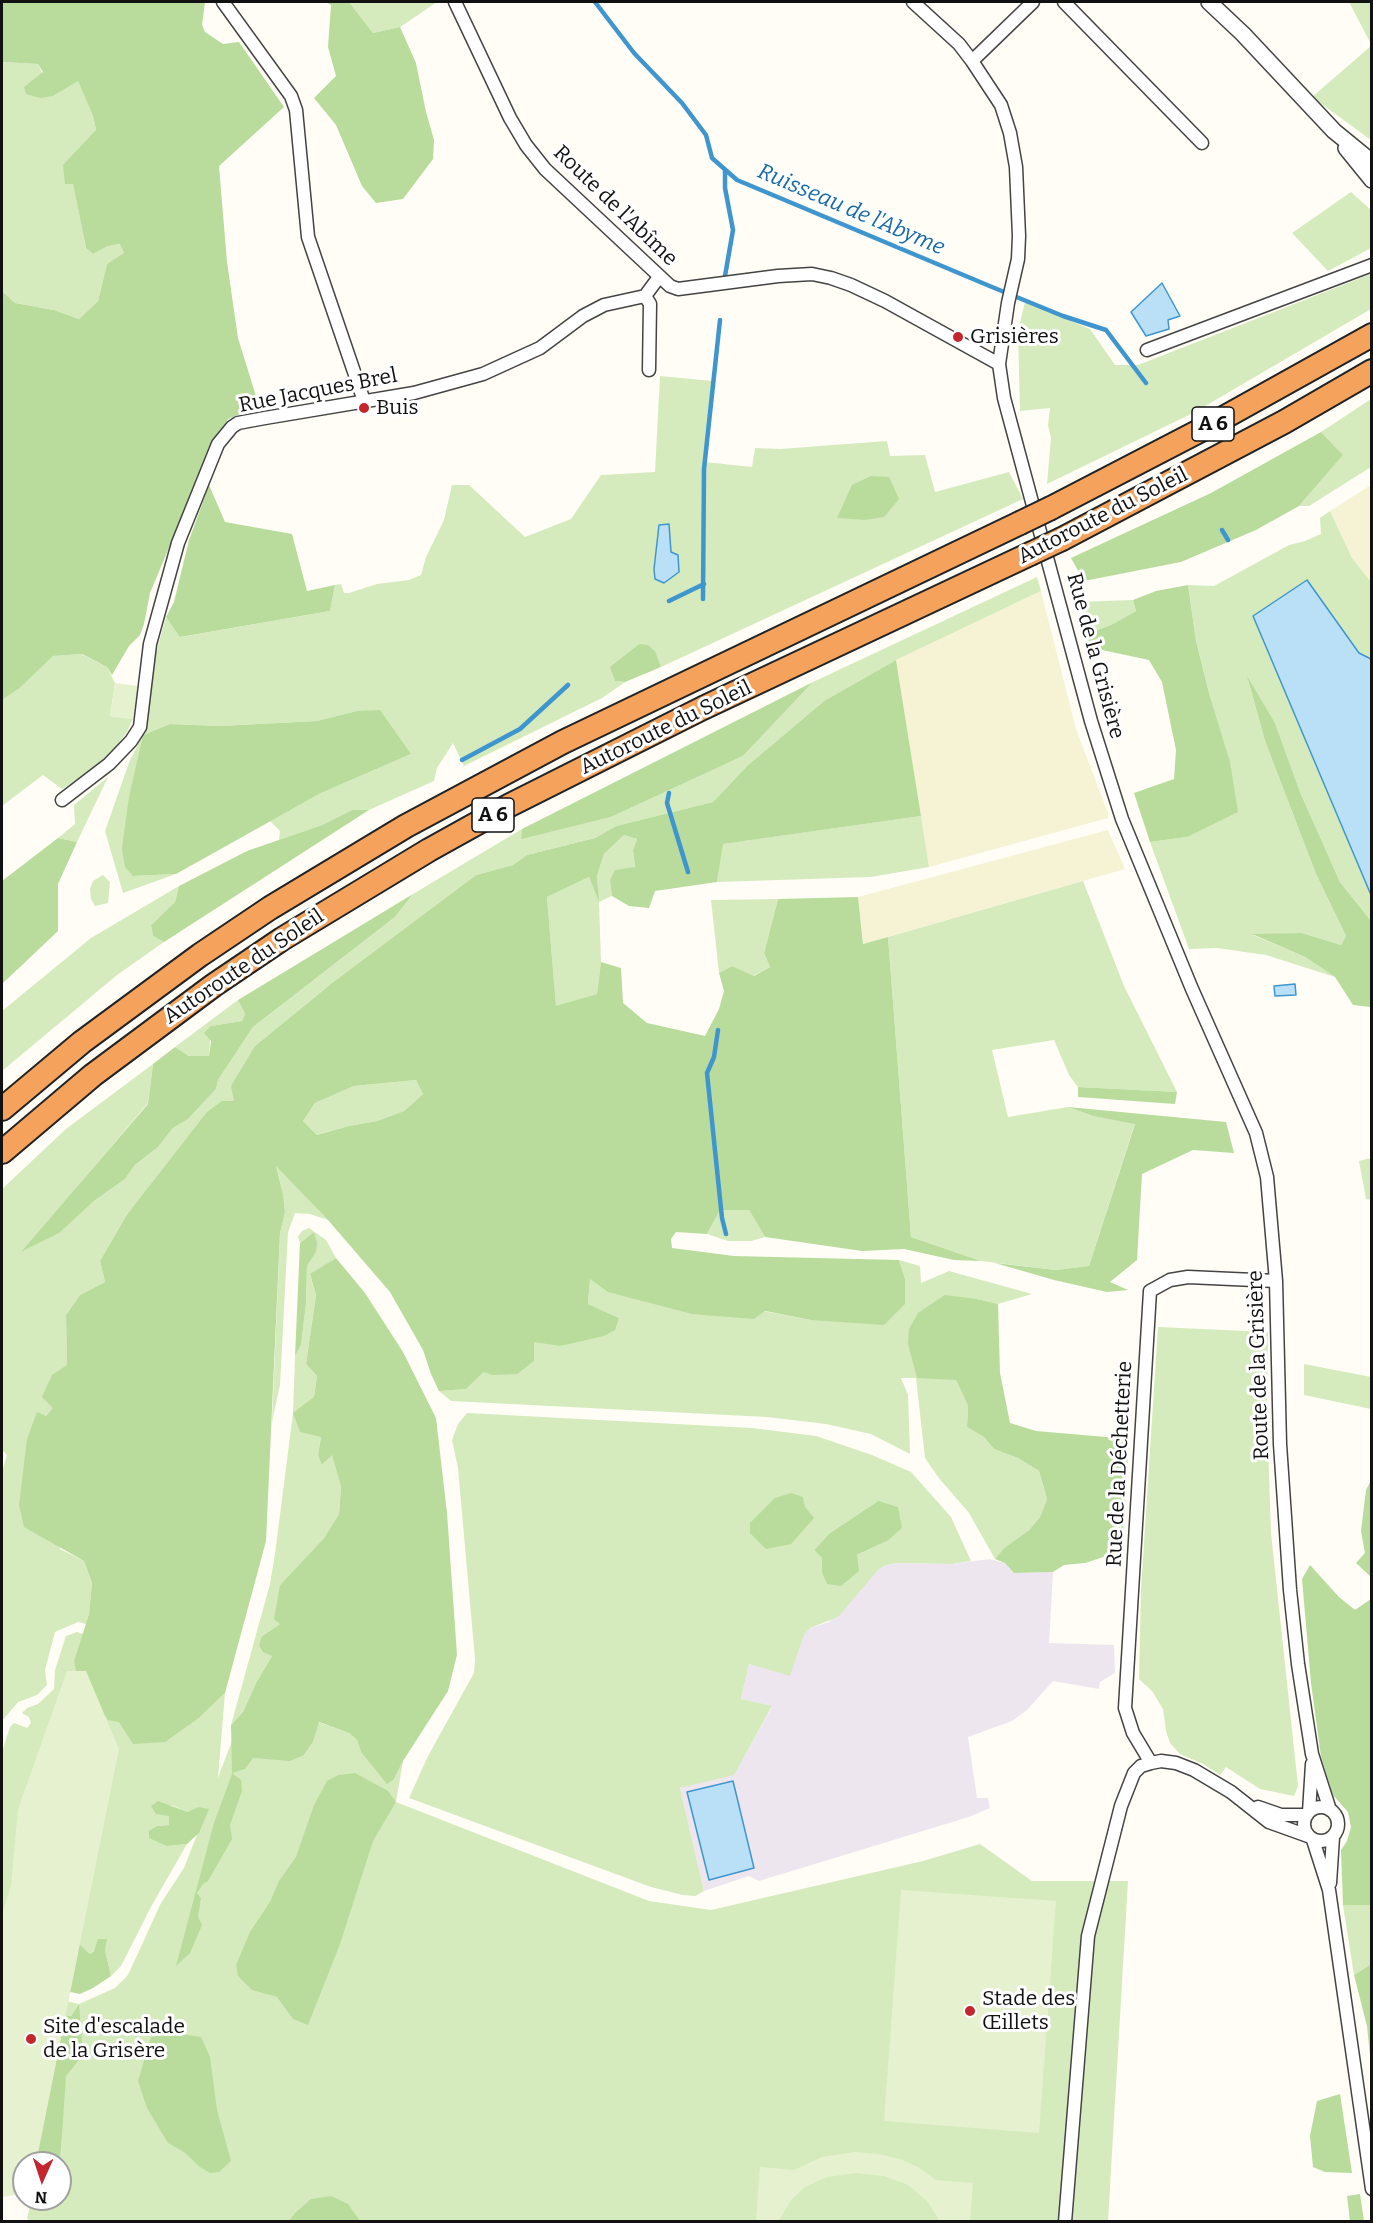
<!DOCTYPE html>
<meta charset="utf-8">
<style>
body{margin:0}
#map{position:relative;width:1373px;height:2223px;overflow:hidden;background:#fffdf5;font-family:Bitter,serif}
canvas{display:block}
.frame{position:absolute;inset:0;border:3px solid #111;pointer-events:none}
.north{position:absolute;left:12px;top:2151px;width:60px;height:60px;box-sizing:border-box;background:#fff;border:2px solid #a0a0a0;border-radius:50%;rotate:183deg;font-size:16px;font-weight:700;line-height:24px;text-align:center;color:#111}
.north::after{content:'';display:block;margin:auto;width:21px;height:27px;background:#c4262e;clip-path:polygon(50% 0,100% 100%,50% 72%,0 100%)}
</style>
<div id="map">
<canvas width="1373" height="2223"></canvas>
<div class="frame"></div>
<div class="north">N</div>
</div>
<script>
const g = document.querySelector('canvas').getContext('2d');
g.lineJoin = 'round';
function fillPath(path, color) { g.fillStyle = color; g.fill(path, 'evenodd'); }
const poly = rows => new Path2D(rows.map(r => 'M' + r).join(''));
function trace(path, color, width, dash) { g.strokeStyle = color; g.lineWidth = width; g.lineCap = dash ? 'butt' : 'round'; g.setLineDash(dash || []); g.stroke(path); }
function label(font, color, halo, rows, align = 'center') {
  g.font = font + ' Bitter,serif'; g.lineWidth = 6; g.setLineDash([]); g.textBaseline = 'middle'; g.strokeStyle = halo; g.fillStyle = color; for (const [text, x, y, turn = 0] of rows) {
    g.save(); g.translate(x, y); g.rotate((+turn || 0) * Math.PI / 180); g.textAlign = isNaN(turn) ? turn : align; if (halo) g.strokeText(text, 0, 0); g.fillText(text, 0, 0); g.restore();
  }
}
fillPath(poly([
 [989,1559,1005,1563,1014,1573,1053,1572,1049,1643,1114,1645,1115,1673,1100,1682,1099,1689,1053,1681,1027,1710,1012,1721,968,1737,977,1798,988,1798,990,1808,969,1817,759,1881,749,1876,704,1891,680,1788,734,1774,772,1707,741,1699,749,1664,790,1675,803,1635,810,1628,829,1622,878,1570,886,1565,898,1563,952,1564]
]), '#eee6ef');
fillPath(poly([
 [1371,485,1371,582,1352,558,1330,511],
 [1041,591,1076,729,1108,813,1108,818,929,867,896,660],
 [1108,830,1125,869,863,944,858,897]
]), '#f6f3d4');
fillPath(poly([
 [349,2,437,2,400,27,373,33],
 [1349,2,1371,2,1371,44],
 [1371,46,1371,140,1312,97],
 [2,62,38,64,53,96,78,80,93,116,96,130,66,184,73,183,86,248,93,254,108,246,121,244,124,254,107,264,98,301,79,319,54,310,15,303,3,292,2,287],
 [1351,192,1371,210,1371,248,1328,271,1292,233],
 [1371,274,1371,309,1195,412,1047,484,1051,438,1048,425,1050,408,1020,411,1018,331,1025,302,1090,329,1115,365,1138,365],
 [660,376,712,381,705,462,752,467,755,448,780,449,887,441,890,456,925,455,935,492,1009,472,1023,499,661,667,654,650,639,644,611,667,615,681,625,682,602,698,464,766,453,743,437,768,434,781,369,810,352,810,322,825,279,840,280,831,270,821,319,794,411,754,357,711,317,721,220,726,170,724,143,735,133,876,176,874,123,893,105,831,130,760,143,735,155,657,166,617,181,637,330,611,335,585,341,584,344,593,349,593,377,584,409,580,421,575,426,557,444,520,452,485,469,485,525,537,571,519,601,475,655,472],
 [1371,399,1371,467,1309,506,1299,506,1343,455,1321,432],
 [1330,511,1352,558,1371,582,1371,921,1340,882,1300,792,1275,723,1248,680,1265,741,1316,874,1346,936,1341,945,1302,933,1253,935,1305,957,1335,977,1266,955,1217,948,1189,949,1150,842,1187,837,1210,697,1196,641,1188,585,1214,586,1289,545,1305,541,1321,534,1320,518],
 [1037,577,1041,591,896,660,824,701,747,766,713,802,616,826,595,838,527,855,513,865,476,875,332,983,255,1046,234,1101,148,1191,126,1216,100,1261,105,1282,80,1295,66,1315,67,1365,54,1408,46,1416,60,1549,84,1561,92,1583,89,1614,86,1624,78,1622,55,1632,45,1670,47,1685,37,1695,18,1702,2,1721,2,1472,7,1455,2,1450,2,1189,66,1129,153,1064,148,1103,23,1251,58,1233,94,1201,125,1179,135,1165,158,1147,173,1128,188,1119,216,1089,218,1080,253,1027,395,917,413,894,522,829,521,838,611,817,743,756,813,682],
 [1133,600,1136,611,1111,625,1089,633,1078,602],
 [81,654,107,667,115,683,110,716,133,719,127,732,112,752,84,775,62,789,43,775,2,806,2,700,20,688,53,656],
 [108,777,77,842,58,838,75,824,74,805],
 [921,816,929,867,871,877,717,882,722,844],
 [624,835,637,839,633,850,635,867,610,880,612,896,599,902,601,962,597,994,556,1007,547,897,589,877,598,899,597,876,604,854],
 [103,875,110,882,108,903,95,906,91,899,90,889,93,881],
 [1083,881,1124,986,1177,1092,1078,1087,1069,1075,1054,1040,992,1050,1008,1117,1068,1107,1093,1116,1135,1123,1089,1266,1056,1270,981,1261,911,1237,888,937],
 [179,886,175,902,151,925,153,936,164,942,117,975,2,1071,2,1011,91,938],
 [778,899,764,953,770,967,753,976,732,966,719,973,711,900],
 [238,1000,245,1014,242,1021,211,1026,209,1056,189,1056,175,1047],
 [416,1080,423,1094,404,1111,377,1121,349,1126,317,1135,303,1121,315,1103,354,1086],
 [1371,1158,1372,1158,1371,1200,1366,1199,1359,1161],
 [276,1165,328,1220,310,1214,295,1213,288,1232,280,1385,272,1422,280,1233,285,1212,283,1194],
 [720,1210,749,1210,765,1237,751,1241,728,1241,707,1234],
 [309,1228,326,1240,336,1258,310,1275,316,1295,306,1364,317,1376,314,1397,321,1437,318,1455,323,1465,332,1454,341,1487,339,1514,324,1538,280,1585,280,1624,262,1636,272,1656,256,1683,243,1712,231,1725,270,1584,275,1554,293,1413,295,1356,301,1345,306,1304,307,1266,316,1252,314,1232,300,1243,298,1237,302,1231],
 [899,1260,920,1266,921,1283,949,1271,1032,1294,998,1304,977,1299,956,1380,968,1406,967,1427,984,1437,994,1449,1018,1458,1039,1471,1047,1499,1040,1517,1029,1530,1004,1548,995,1559,969,1513,938,1477,925,1458,916,1378,901,1378,908,1395,910,1454,871,1434,826,1424,767,1417,451,1401,439,1391,466,1389,484,1372,534,1341,560,1346,619,1318,588,1304,590,1279,811,1320,905,1279],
 [1158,1327,1268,1332,1267,1417,1271,1533,1298,1786,1294,1796,1260,1789,1226,1767,1220,1775,1203,1764,1180,1754,1170,1743,1166,1731,1163,1709,1152,1691,1139,1679,1141,1589],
 [1304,1364,1371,1377,1371,1409,1304,1395],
 [467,1413,752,1428,816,1436,872,1455,911,1472,951,1517,971,1561,952,1564,898,1563,886,1565,878,1570,838,1617,810,1628,804,1635,790,1676,749,1664,741,1699,772,1706,734,1775,680,1788,704,1891,695,1896,683,1895,651,1887,409,1798,428,1756,474,1673,475,1659,458,1468,452,1440,458,1424],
 [878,1501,887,1541,822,1572,822,1558,814,1550,830,1533],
 [77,1632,83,1634,74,1661,200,1717,225,1693,218,1778,233,1738,304,1755,313,1742,318,1722,349,1733,357,1740,361,1752,394,1779,403,1761,396,1802,649,1901,711,1910,923,1861,980,1844,1032,1881,1128,1881,1108,2221,29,2221,27,2218,32,2199,60,2199,62,2116,66,2075,83,2055,78,2005,71,2016,61,2015,59,1999,79,2004,115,1988,128,1975,161,1903,184,1868,207,1809,188,1812,171,1805,169,1825,157,1826,167,1846,187,1844,152,1905,121,1966,111,1976,105,1950,106,1939,90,1954,80,1946,2,1995,2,1752,10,1727,14,1723,27,1728,31,1723,29,1717,22,1713,27,1708,38,1704,54,1689,55,1670,66,1636],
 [1343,1905,1371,1905,1371,1964,1354,1975]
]), '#d5ebbd');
fillPath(poly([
 [2,2,205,2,202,25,205,32,223,44,239,42,284,107,219,166,227,262,238,338,259,406,228,419,202,469,150,593,144,624,140,635,129,646,112,675,107,667,82,654,53,656,20,688,2,700,2,287,3,292,15,303,54,310,79,319,98,301,107,264,124,253,120,244,108,246,93,254,86,248,73,184,65,184,63,165,96,130,93,116,78,81,53,96,40,98,26,94,24,87,43,72,38,64,2,62],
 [326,2,349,2,373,33,400,27,416,63,426,112,434,140,433,159,403,199,376,203,362,186,336,125,314,98,336,76,328,47,331,5],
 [1321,432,1343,455,1299,506,1256,530,1181,562,1084,581,1071,558,1211,493],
 [871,476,889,477,899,499,884,517,865,520,837,518,852,485],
 [209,485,225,522,292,534,307,591,335,585,330,611,180,637,166,617,174,602,189,540],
 [1188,585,1196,641,1210,697,1230,762,1238,812,1187,837,1150,842,1134,793,1174,779,1176,750,1162,682,1149,660,1088,647,1089,633,1111,625,1136,611,1133,600,1156,591],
 [639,644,648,645,655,651,661,667,625,682,615,681,610,667],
 [896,660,921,816,723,844,717,882,655,891,649,908,629,906,612,896,610,880,615,870,635,867,633,850,637,839,624,835,604,854,597,876,599,902,589,877,547,897,556,1006,597,994,601,962,621,968,623,1003,647,1023,705,1036,719,1009,724,991,719,973,732,966,754,976,770,967,764,953,778,899,858,897,863,944,888,937,911,1237,981,1261,954,1260,904,1249,862,1251,765,1237,749,1210,720,1210,707,1234,676,1232,671,1239,672,1248,734,1256,899,1260,905,1279,905,1304,884,1325,811,1320,765,1311,754,1319,692,1314,608,1292,590,1279,588,1304,619,1318,615,1330,604,1336,560,1346,534,1342,534,1361,517,1374,492,1375,484,1372,466,1389,439,1391,431,1374,423,1350,390,1292,328,1220,276,1166,283,1194,285,1212,280,1233,266,1541,225,1693,200,1717,165,1742,133,1744,119,1722,108,1720,80,1680,76,1671,74,1661,89,1614,92,1583,84,1561,24,1527,19,1505,27,1439,37,1412,46,1416,53,1408,42,1397,52,1375,67,1365,66,1315,80,1295,105,1282,100,1261,126,1216,207,1112,222,1101,234,1101,231,1086,255,1046,332,983,476,875,513,865,527,855,595,838,616,826,713,802,747,766,824,701],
 [416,1080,423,1094,404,1111,377,1121,349,1126,317,1135,303,1121,315,1103,354,1086],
 [1247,676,1275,723,1300,792,1340,882,1371,921,1371,1007,1353,1005,1335,977,1305,957,1252,934,1302,933,1341,945,1346,936,1316,874,1265,741],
 [813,682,743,756,611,817,521,839,522,829],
 [380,710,411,754,319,794,176,874,133,876,125,867,122,850,123,840,129,797,143,735,170,724,220,726,317,721,357,711],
 [352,810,369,810,164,942,153,936,151,925,175,902,179,886,247,851,322,825],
 [58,838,77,842,58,884,58,931,2,984,2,881],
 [413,894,395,917,253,1027,218,1080,216,1089,188,1119,173,1128,158,1147,135,1165,125,1179,94,1201,59,1233,21,1252,148,1104,153,1064,175,1047,189,1056,209,1056,211,1041,204,1033,211,1026,242,1021,245,1014,238,1000],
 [1078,1087,1177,1092,1175,1104,1078,1097],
 [1068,1107,1226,1122,1234,1153,1193,1150,1142,1174,1137,1260,1110,1282,1128,1290,1107,1292,1054,1280,995,1263,1056,1270,1089,1266,1135,1124,1093,1116],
 [314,1232,317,1243,316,1252,307,1266,306,1304,301,1345,295,1356,300,1243],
 [336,1258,365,1293,403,1352,436,1418,447,1513,457,1655,448,1691,403,1761,394,1779,387,1784,361,1752,357,1740,349,1733,319,1722,313,1742,304,1755,290,1761,253,1758,245,1769,232,1773,241,1780,242,1791,230,1825,232,1839,208,1881,203,1884,197,1893,201,1898,198,1917,202,1925,190,1953,176,1966,214,1823,232,1774,231,1725,243,1712,256,1683,272,1656,263,1652,259,1645,262,1636,280,1624,274,1619,280,1585,324,1538,339,1514,341,1487,332,1455,322,1465,318,1455,321,1437,300,1432,293,1413,314,1397,317,1376,306,1364,316,1295,310,1274],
 [945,1295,977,1299,998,1304,1000,1373,1010,1423,1036,1431,1129,1439,1122,1549,1113,1554,1085,1563,1064,1565,1053,1572,1014,1573,1005,1563,995,1559,1004,1548,1029,1530,1040,1517,1047,1499,1039,1471,1018,1458,994,1449,984,1437,967,1427,968,1406,956,1380,917,1378,908,1344,909,1329,918,1313],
 [1371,1480,1372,1577,1371,1577,1356,1563,1365,1553,1361,1531,1366,1490],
 [791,1493,803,1497,805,1507,814,1518,791,1544,766,1549,750,1533,750,1523,775,1498],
 [878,1501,898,1507,902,1528,887,1541,857,1555,859,1571,841,1586,827,1584,822,1572,822,1558,814,1550,830,1533],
 [1310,1565,1339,1597,1355,1610,1371,1599,1371,1905,1343,1905,1341,1850,1347,1841,1351,1827,1348,1812,1333,1795,1321,1757,1311,1683,1302,1579],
 [355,1773,388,1791,396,1802,373,1841,340,1944,308,2025,293,2019,277,1997,252,1990,238,1976,236,1965,250,1932,270,1902,279,1881,296,1857,314,1805,327,1781,338,1775],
 [158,1801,188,1812,198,1807,209,1809,199,1833,187,1844,167,1846,149,1838,149,1831,157,1826,169,1825,169,1816,156,1814,151,1806],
 [67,1933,90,1954,94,1951,98,1939,107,1939,105,1950,111,1976,93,1988,80,1994,70,1992],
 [1371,1964,1372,1964,1371,2066,1367,2026,1354,1975],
 [79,2004,83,2055,66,2076,60,2164,24,2163,61,2015,71,2016],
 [174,2033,201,2037,210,2057,217,2110,231,2161,219,2172,210,2173,200,2167,184,2152,168,2143,147,2108,138,2081,151,2037],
 [1340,2094,1352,2173,1325,2172,1313,2167,1310,2136,1317,2101],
 [1360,2194,1364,2221,1350,2221,1347,2196],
 [331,2196,348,2204,360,2221,289,2221,295,2213,311,2199]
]), '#b9dc9c');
fillPath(poly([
 [115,683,138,686,133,719,110,716],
 [67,1671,86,1671,119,1749,36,2163,24,2163,24,2194,2,2197,2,1914,11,1886,18,1809],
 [901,1890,1056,1901,1039,2133,884,2121],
 [855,2152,878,2154,900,2159,918,2167,936,2180,973,2183,970,2221,940,2221,927,2201,908,2185,884,2176,856,2173,827,2177,805,2187,791,2200,779,2221,756,2221,760,2167,794,2170,822,2157]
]), '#e6f2cf');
const water = poly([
 [1162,283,1180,316,1168,320,1169,329,1146,336,1131,312,1162,283],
 [669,524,671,552,678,555,679,572,664,583,655,579,654,569,659,525,669,524],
 [1307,580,1359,653,1371,659,1371,895,1253,616,1307,580],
 [1295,984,1296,995,1275,996,1274,986,1295,984],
 [733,1781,754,1868,709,1880,687,1792,733,1781]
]);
fillPath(water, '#b9e0f7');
trace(water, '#3f96cf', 1.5);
trace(poly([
 [595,2,634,53,682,103,706,135,712,158,737,180,992,287,1063,316,1106,330,1146,383],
 [725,170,725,188,733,230,725,276],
 [1222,530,1228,540],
 [703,599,704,469,720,320],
 [669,601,704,584],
 [462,760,520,729,568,685],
 [669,793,667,803,688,872],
 [718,1030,714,1057,707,1073,722,1218,726,1234]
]), '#3f96cf', 4.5);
const minor = poly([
 [223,2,291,96,296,110,308,237,364,401],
 [455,2,510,118,526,145,545,169,670,286,678,289,778,276,812,274,831,278,851,285,885,301,999,364],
 [913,2,959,44,972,61,1001,105,1010,133,1016,167,1019,236,1018,259,1008,303,999,364,1004,398,1091,721,1122,819,1192,989,1256,1133,1267,1177,1276,1281,1280,1444,1290,1590,1298,1664,1312,1754,1330,1810],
 [1064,2,1202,143],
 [972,61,1033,2],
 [645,296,650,304,649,370],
 [1147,350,1372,265],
 [62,800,109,764,131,741,140,727,150,644,178,543,218,444,232,427,238,423,265,418,414,393,483,374,540,348,583,316,604,305,645,296,659,277],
 [1151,1763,1133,1733,1125,1708,1150,1291,1170,1280,1188,1277,1276,1281],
 '1304 1824a17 17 0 1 1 34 0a17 17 0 1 1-34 0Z',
 [1258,1807,1281,1815,1307,1815],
 [1309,1812,1312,1764],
 [1313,1840,1329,1890,1372,2189],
 [1330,1883,1333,1837],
 [1065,2222,1088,1936,1121,1806,1134,1773,1141,1766,1151,1763,1161,1761,1176,1763,1194,1770,1231,1792,1269,1822,1308,1836]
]);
const tertiary = poly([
 [1209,2,1243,34,1334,131,1372,162],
 [1346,148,1372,180]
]);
const motorway = poly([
 [1051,508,1207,427,1372,335],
 [1062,539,1284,422,1372,371],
 [2,1109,82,1042,200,955,270,908,406,826,563,742,1020,523],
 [2,1152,93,1075,214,985,282,939,429,850,510,805,703,708,1030,554]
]);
trace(minor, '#444', 15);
trace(tertiary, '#444', 18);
trace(motorway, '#222', 26);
trace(minor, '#fff', 12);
trace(tertiary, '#fff', 15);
trace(motorway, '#f5a25d', 22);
const motorwayBridge = poly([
 [1020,523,1051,508],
 [1030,554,1062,539]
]);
trace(motorwayBridge, '#222', 26, []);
trace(motorwayBridge, '#f5a25d', 22);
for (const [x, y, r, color] of [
 [958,337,6,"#c4262e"],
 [364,408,6,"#c4262e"],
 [970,2011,6,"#c4262e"],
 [31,2039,6,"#c4262e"]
]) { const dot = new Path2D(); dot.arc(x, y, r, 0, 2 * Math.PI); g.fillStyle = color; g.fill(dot); trace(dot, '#fff', 2); }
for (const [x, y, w] of [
 [1213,424,42],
 [493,815,42]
]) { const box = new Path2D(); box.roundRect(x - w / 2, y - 17, w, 34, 4.5); g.fillStyle = '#fff'; g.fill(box); trace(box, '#111', 1.5); }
label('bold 20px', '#111', null, [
 ["A 6",1213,424],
 ["A 6",493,815]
]);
label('21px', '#111', '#fff', [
 ["Route de l'Abîme",615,206,44],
 ["Rue Jacques Brel",318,391,-11],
 ["Autoroute du Soleil",1103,516,-27],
 ["Rue de la Grisière",1095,656,75],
 ["Autoroute du Soleil",666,728,-26],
 ["Autoroute du Soleil",244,967,-34],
 ["Route de la Grisière",1259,1365,-92],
 ["Rue de la Déchetterie",1120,1464,-87]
]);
label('21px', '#111', '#fff', [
 ["Grisières",970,337],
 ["Buis",376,408],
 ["Stade des",982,1999],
 ["Œillets",982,2023],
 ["Site d'escalade",43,2027],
 ["de la Grisère",43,2051]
], 'left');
label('italic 22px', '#1768a6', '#fff', [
 ["Ruisseau de l'Abyme",851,210,23]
]);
</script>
